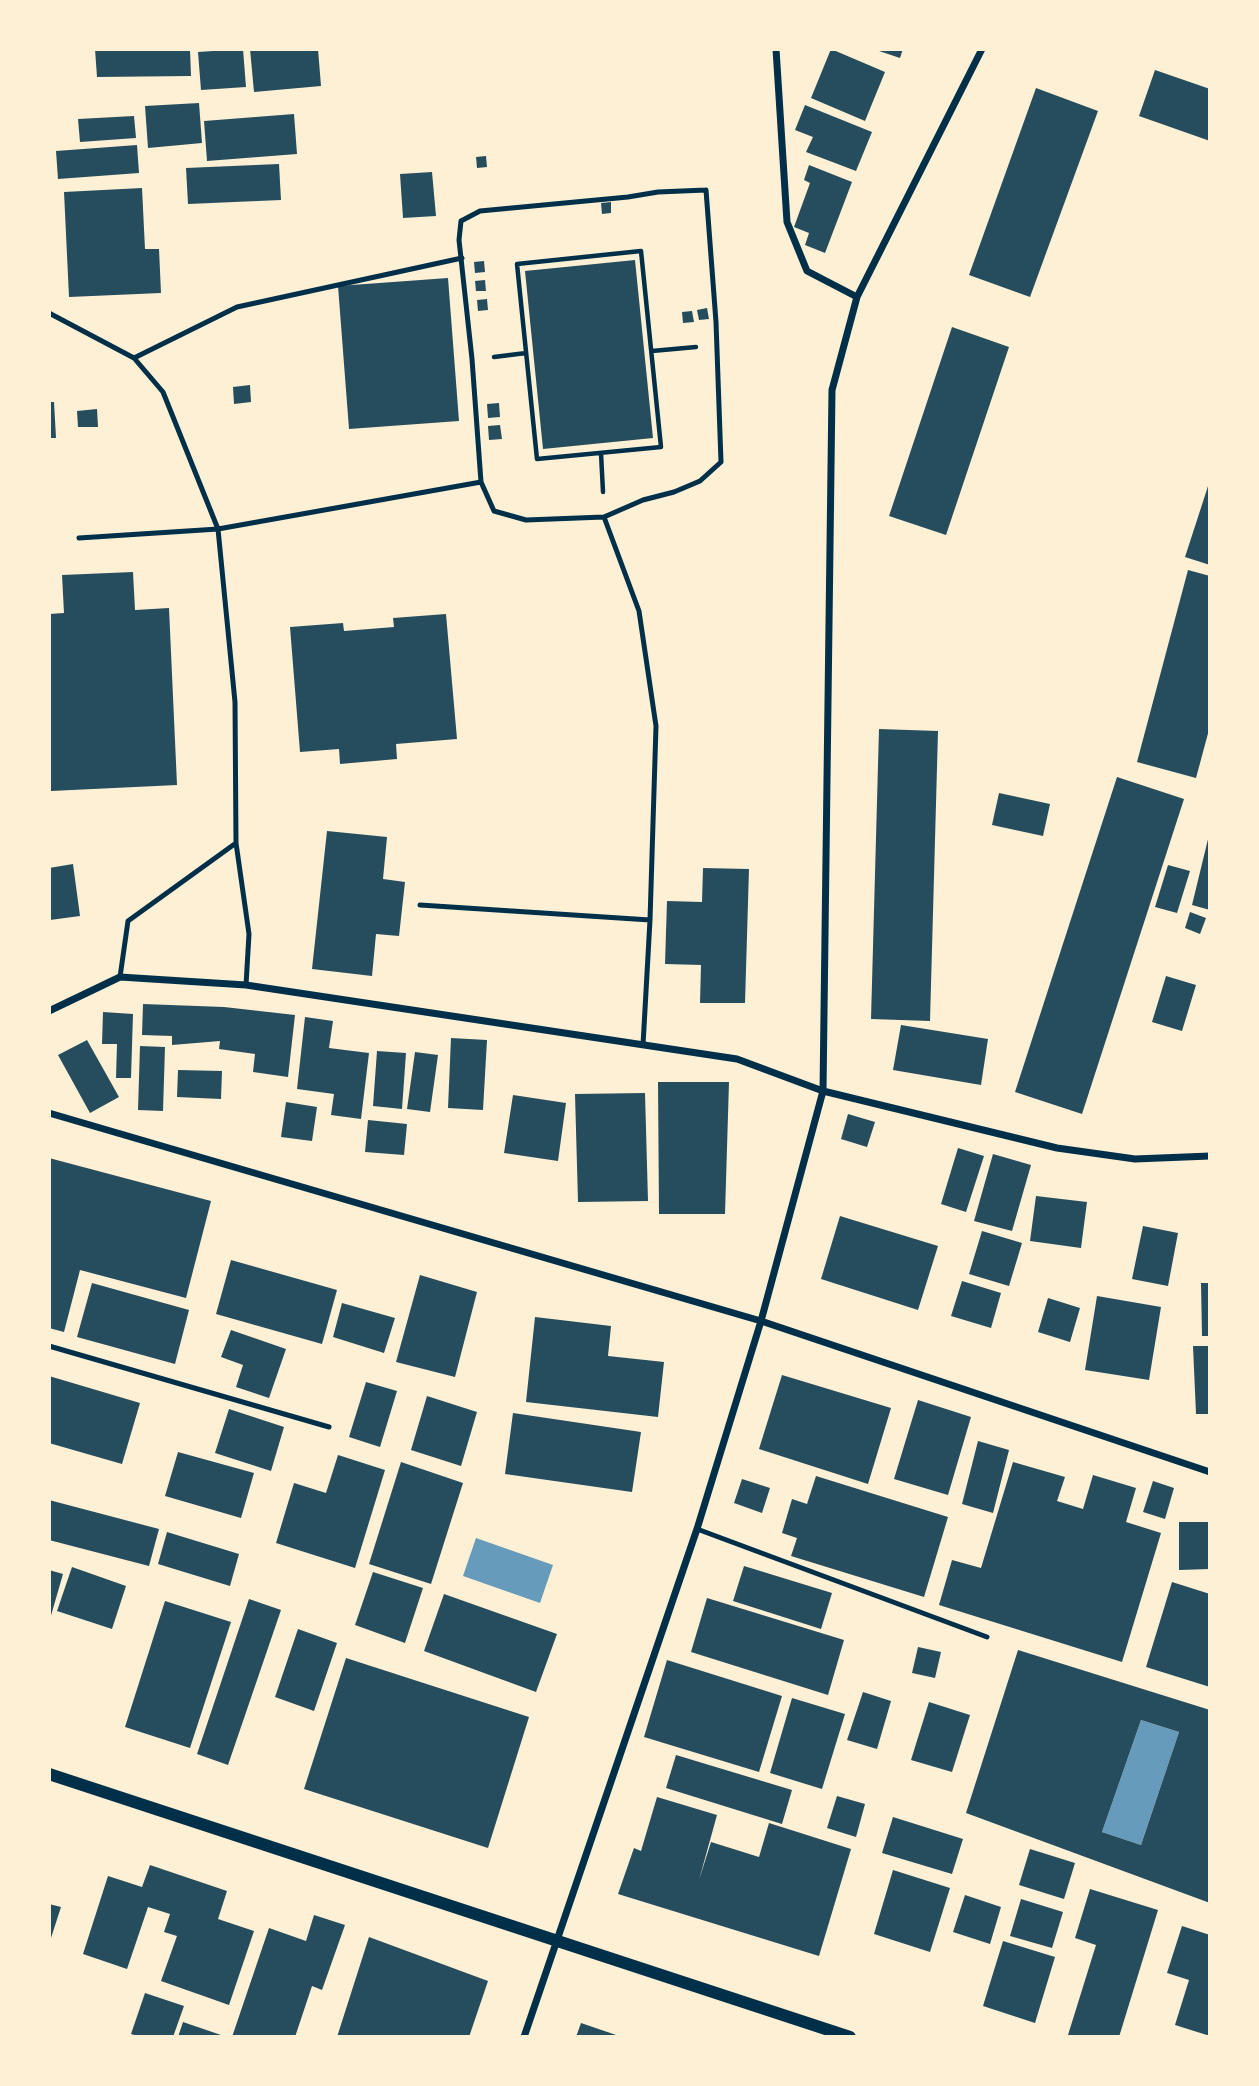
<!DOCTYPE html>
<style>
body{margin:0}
#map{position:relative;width:1259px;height:2086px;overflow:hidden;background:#fdf0d5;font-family:Georgia,serif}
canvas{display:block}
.frame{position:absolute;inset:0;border:51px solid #fdf0d5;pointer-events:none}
</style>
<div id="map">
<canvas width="1259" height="2086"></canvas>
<div class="frame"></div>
</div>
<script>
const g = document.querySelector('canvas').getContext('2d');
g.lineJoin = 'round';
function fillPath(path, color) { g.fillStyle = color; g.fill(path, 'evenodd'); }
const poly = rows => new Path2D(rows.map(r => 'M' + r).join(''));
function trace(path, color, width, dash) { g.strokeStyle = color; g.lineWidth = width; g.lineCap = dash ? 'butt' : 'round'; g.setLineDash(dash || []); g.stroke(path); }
fillPath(poly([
 [476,1538,553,1565,540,1603,463,1576],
 [1141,1720,1179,1732,1141,1845,1102,1832]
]), '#669bbc');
fillPath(poly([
 [95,49,190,49,191,76,97,77],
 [243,49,246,87,201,90,198,52],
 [250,49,318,49,321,86,254,92],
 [831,49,885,72,865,121,811,98],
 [873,49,903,49,900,58],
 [1155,70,1210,89,1210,141,1139,116],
 [1036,88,1098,111,1030,297,969,275],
 [199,103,202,143,148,148,145,106],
 [805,105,872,132,856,171,806,152,813,137,795,130],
 [294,114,297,154,207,161,204,121],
 [134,116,136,138,80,142,78,119],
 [137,145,139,173,58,179,56,151],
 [486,156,487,167,477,168,476,157],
 [279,164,281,200,188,204,186,168],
 [809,165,852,182,825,253,805,245,809,233,794,227,810,183,804,180],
 [432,172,436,216,403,218,400,174],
 [142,188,145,249,159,249,161,293,69,297,64,192],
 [611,202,611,213,602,214,601,203],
 [635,260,653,438,543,449,525,271],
 [484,261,485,272,475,273,474,262],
 [448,278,459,421,349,429,338,286],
 [485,280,486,291,476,291,475,281],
 [487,299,488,310,478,311,477,300],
 [707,308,709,319,699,320,697,310],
 [692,311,694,322,683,323,682,312],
 [952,327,1009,347,946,535,889,516],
 [250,385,251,402,234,404,233,387],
 [49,402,54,402,56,438,49,438],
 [499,403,500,417,488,418,487,404],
 [97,409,98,427,78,427,77,411],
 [500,425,502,439,489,440,488,426],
 [1210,480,1210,565,1185,557],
 [1188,570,1210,576,1210,726,1196,778,1137,762],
 [133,572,135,610,169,608,177,785,51,791,49,740,49,614,64,613,62,575],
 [446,614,457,739,396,744,397,759,340,764,339,749,300,752,290,627,343,623,344,631,394,627,393,618],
 [879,729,938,731,930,1021,871,1019],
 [1117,777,1184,799,1082,1114,1015,1092],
 [999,793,1050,804,1043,836,992,825],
 [327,831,387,837,383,879,405,882,399,936,376,934,372,976,312,969],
 [1209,835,1210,835,1210,910,1192,905],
 [73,864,80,916,50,920,49,868],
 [1168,865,1190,871,1177,913,1155,907],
 [703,868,749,869,745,1003,700,1003,701,965,665,964,667,901,702,902],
 [1190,912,1206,918,1200,934,1185,928],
 [1166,976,1196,985,1182,1031,1152,1022],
 [143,1004,224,1007,295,1015,288,1077,253,1072,255,1054,219,1049,220,1041,172,1045,172,1036,142,1035],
 [103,1012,133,1014,131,1078,116,1078,117,1044,102,1044],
 [305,1017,333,1021,329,1048,369,1053,361,1119,331,1115,334,1094,297,1089],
 [901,1025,988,1039,981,1085,893,1070],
 [451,1038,487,1040,483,1110,448,1108],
 [87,1040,119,1097,90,1113,58,1055],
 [140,1046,165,1047,163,1111,138,1110],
 [377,1051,406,1053,402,1109,373,1106],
 [415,1052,438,1055,430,1112,407,1109],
 [178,1070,222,1071,221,1099,177,1097],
 [658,1082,729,1082,725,1214,659,1214],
 [645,1093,648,1201,578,1202,575,1094],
 [513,1095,566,1103,558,1161,504,1153],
 [286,1102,317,1107,312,1141,281,1137],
 [848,1114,875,1122,867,1147,841,1139],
 [368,1120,407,1124,404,1155,365,1152],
 [958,1148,984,1156,966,1212,941,1204],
 [993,1154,1031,1165,1012,1231,974,1221],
 [49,1158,211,1201,186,1298,80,1270,64,1332,49,1328],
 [1036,1196,1087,1202,1081,1248,1030,1241],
 [840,1216,938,1246,918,1310,821,1279],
 [1143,1226,1178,1233,1168,1286,1132,1279],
 [982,1231,1022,1243,1009,1286,969,1274],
 [231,1260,337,1290,322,1344,216,1314],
 [420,1275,477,1292,455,1377,396,1362],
 [962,1281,1001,1293,991,1328,951,1316],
 [92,1283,189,1310,175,1364,77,1337],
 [1201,1283,1210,1283,1210,1336,1202,1336],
 [1097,1296,1161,1307,1149,1380,1085,1370],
 [1048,1298,1080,1308,1070,1342,1038,1332],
 [342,1303,395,1318,384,1353,333,1337],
 [535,1317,611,1326,608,1356,664,1362,658,1417,526,1402],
 [231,1330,286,1349,269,1398,236,1387,243,1365,221,1357],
 [1193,1346,1210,1346,1210,1414,1196,1414],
 [782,1375,891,1408,868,1484,759,1449],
 [49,1376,140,1403,122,1464,49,1443],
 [366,1382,397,1391,380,1447,349,1437],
 [427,1396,477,1412,461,1466,411,1450],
 [918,1400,971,1417,948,1495,894,1479],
 [229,1409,284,1427,271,1471,215,1453],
 [513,1413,641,1432,632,1492,505,1474],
 [978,1441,1009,1450,993,1513,962,1504],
 [178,1452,254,1473,241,1518,165,1496],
 [338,1455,385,1470,355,1568,276,1543,294,1483,326,1493],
 [401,1462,463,1483,431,1584,369,1564],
 [1013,1462,1065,1477,1057,1501,1083,1509,1093,1475,1136,1488,1126,1522,1161,1533,1122,1662,939,1605,952,1560,981,1568],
 [816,1476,948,1517,924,1597,791,1556,797,1538,782,1533,792,1499,807,1504],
 [742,1479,770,1488,762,1513,734,1503],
 [1153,1481,1174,1488,1165,1519,1143,1512],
 [49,1500,159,1529,149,1566,49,1540],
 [1179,1522,1210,1522,1210,1569,1179,1570],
 [167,1532,239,1554,230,1586,158,1564],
 [744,1566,832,1593,821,1629,733,1601],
 [72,1567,126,1586,112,1629,57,1611],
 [49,1570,63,1574,50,1619,49,1618],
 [373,1572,423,1588,405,1643,355,1625],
 [1172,1582,1210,1594,1210,1687,1146,1667],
 [444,1594,557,1634,536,1692,424,1651],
 [707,1598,844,1640,828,1695,691,1652],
 [249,1599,281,1610,228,1765,197,1754],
 [165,1601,231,1622,190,1748,125,1727],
 [298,1629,337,1643,314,1711,275,1697],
 [918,1647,941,1652,935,1678,912,1673],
 [1018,1650,1210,1710,1210,1903,966,1813],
 [1141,1720,1179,1732,1141,1845,1102,1832],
 [346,1658,529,1717,488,1848,304,1789],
 [667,1660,782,1696,759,1772,644,1737],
 [863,1692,891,1701,877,1749,847,1740],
 [792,1698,845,1714,822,1789,770,1773],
 [929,1702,970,1715,952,1772,911,1760],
 [676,1755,792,1790,782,1824,666,1788],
 [837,1796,865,1804,856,1837,827,1828],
 [657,1797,717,1815,699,1880,711,1842,759,1857,769,1823,851,1849,819,1956,618,1894,634,1848,641,1851],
 [893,1817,963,1839,952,1874,882,1853],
 [1030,1849,1075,1863,1064,1899,1019,1885],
 [150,1865,227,1891,218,1919,254,1931,229,2005,161,1981,177,1936,164,1932,170,1914,148,1907,127,1969,83,1954,108,1876,142,1887],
 [893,1870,950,1888,930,1952,874,1934],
 [1090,1889,1158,1910,1119,2037,1068,2035,1096,1945,1075,1938],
 [965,1895,1001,1907,990,1944,953,1932],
 [1021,1899,1063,1912,1052,1948,1010,1936],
 [49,1904,61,1907,50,1941,49,1941],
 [314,1915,345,1925,322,1990,312,1986,295,2037,232,2037,269,1928,306,1941],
 [1182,1926,1210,1935,1210,2036,1175,2025,1189,1980,1167,1973],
 [369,1937,488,1981,469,2037,337,2037],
 [1003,1941,1055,1957,1035,2023,983,2006],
 [145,1993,184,2006,173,2037,141,2037,131,2034],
 [183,2022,221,2035,220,2037,178,2037],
 [581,2023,622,2037,576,2037]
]), '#264d5e');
trace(poly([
 [641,251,661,447,537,459,517,264,641,251],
 [652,351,696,347],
 [494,357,526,353],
 [601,453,603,492]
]), '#003049', 4.5);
trace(poly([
 [706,190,716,322,721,462,700,481,674,492,643,500,604,517,526,520,494,511,481,482,472,359,459,240,461,221,480,211,628,197,658,192,706,190],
 [49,313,134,358,163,392,218,529,235,702,236,843,249,934,246,985],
 [134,358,237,307,462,258],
 [604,517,639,611,656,726,650,920,643,1045],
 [79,538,218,529,481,482],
 [420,905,650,920],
 [120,977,128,921,236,843],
 [49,1346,329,1427],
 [697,1529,987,1637]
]), '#003049', 5);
trace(poly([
 [776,49,787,222,807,271,857,297],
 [49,1011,120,977,246,985,737,1059,823,1091,1057,1148,1135,1159,1210,1156],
 [49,1113,761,1321,1210,1472],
 [524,2037,697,1529,761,1321,823,1091,832,390,857,297,982,49]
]), '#003049', 7);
trace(poly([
 [49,1774,850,2037]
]), '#003049', 12);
</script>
